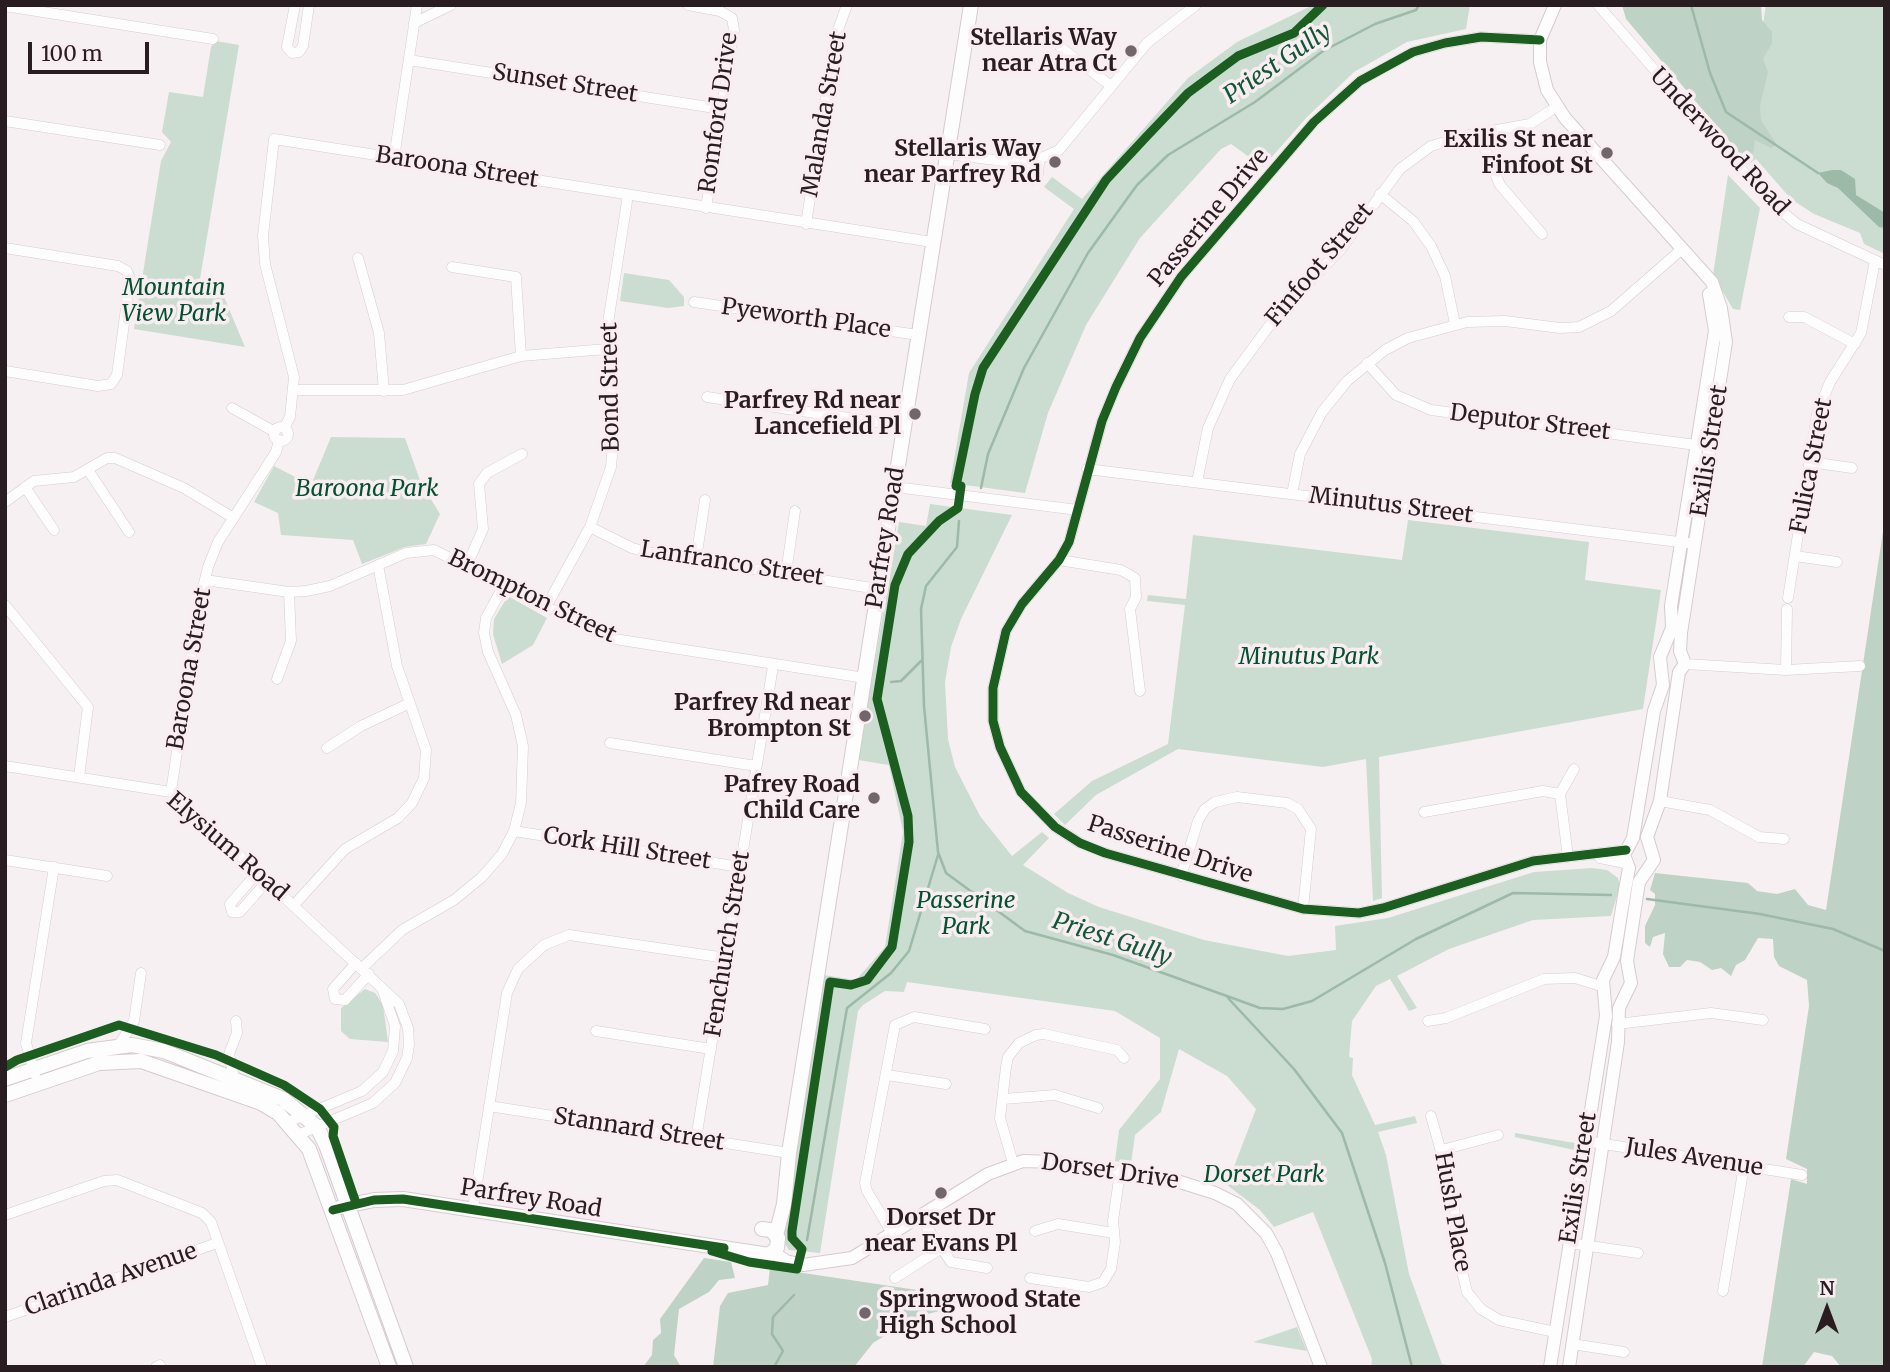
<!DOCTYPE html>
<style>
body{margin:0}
#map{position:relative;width:1890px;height:1372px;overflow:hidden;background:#f7f0f2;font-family:Merriweather,serif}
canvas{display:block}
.frame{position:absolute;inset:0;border:7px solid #291d21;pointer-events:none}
.north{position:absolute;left:1792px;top:1274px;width:70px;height:70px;-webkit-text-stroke:5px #faedf1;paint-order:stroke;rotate:0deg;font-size:19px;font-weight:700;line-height:28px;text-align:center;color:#291d21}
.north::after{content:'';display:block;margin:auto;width:24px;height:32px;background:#291d21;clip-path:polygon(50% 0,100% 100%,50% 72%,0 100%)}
.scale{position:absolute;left:28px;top:42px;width:121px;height:32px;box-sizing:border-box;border:4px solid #291d21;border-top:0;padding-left:9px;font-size:21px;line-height:24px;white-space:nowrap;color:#291d21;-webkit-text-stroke:5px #faedf1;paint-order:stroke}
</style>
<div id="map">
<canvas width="1890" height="1372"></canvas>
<div class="frame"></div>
<div class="north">N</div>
<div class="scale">100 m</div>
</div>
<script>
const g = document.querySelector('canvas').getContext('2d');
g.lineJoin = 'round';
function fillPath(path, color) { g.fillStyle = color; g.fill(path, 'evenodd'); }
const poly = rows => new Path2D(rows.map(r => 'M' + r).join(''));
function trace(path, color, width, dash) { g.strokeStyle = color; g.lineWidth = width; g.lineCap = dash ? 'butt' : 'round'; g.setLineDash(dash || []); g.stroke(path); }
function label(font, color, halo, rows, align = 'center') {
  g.font = font + ' Merriweather,serif'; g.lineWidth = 7; g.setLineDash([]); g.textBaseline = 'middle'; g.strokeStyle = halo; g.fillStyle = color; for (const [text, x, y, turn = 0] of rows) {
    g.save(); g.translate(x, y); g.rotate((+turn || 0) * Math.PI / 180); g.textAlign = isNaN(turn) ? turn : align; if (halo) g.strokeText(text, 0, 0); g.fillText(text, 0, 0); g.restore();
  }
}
fillPath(poly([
 [1313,5,1470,5,1466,29,1407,42,1354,72,1306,118,1263,167,1231,144,1221,149,1140,238,1086,325,1048,413,1025,493,950,483,969,373,1074,209,1044,187,1052,177,1082,199,1188,78,1237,42],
 [1766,5,1885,5,1885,254,1864,244,1860,233,1814,214,1791,199,1756,159,1747,165,1741,161],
 [216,41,239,45,200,279,224,297,245,347,134,329,161,161,171,142,162,132,169,92,203,97,211,47],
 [1728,175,1760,208,1740,310,1733,309,1713,275],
 [624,273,669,280,684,297,684,306,668,308,620,301],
 [331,437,405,438,421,483,440,514,426,544,405,547,362,564,353,540,281,535,278,513,254,502,274,466,311,485],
 [930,504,1012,515,961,619,951,647,945,682,948,739,955,767,980,816,1012,856,1042,832,1049,838,1023,865,1068,893,1099,907,1204,940,1288,956,1336,950,1335,926,1388,918,1534,872,1592,868,1607,870,1618,878,1620,886,1611,916,1533,920,1449,949,1397,976,1417,1008,1409,1011,1390,979,1376,986,1352,1021,1349,1057,1353,1058,1352,1075,1375,1125,1415,1116,1417,1123,1378,1132,1386,1155,1409,1274,1442,1364,1458,1367,1371,1367,1372,1359,1313,1212,1274,1227,1260,1210,1227,1185,1256,1109,1227,1076,1179,1049,1161,1112,1135,1135,1131,1164,1115,1161,1119,1130,1160,1079,1160,1038,1115,1011,907,982,904,992,885,991,863,1005,858,1011,820,1253,789,1250,782,1240,823,975,856,980,885,947,903,832,889,765,858,760,899,522,926,526],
 [1408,520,1589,542,1585,580,1661,590,1643,709,1379,757,1382,898,1373,901,1366,759,1323,767,1178,749,1096,795,1065,825,1054,814,1092,781,1168,744,1185,605,1147,601,1148,595,1186,599,1193,535,1402,560],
 [508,596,547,618,533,645,502,664,493,634,494,619],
 [365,989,375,993,383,1005,388,1042,350,1039,341,1031,341,1008],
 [1515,1133,1575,1143,1574,1150,1515,1137],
 [1297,1327,1307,1351,1253,1342]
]), '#caddd0');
fillPath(poly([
 [1622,5,1761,5,1762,20,1772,32,1772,43,1763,59,1768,72,1760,106,1761,120,1777,145,1771,148,1755,140,1753,154,1740,154,1626,19],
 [1885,518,1885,1367,1841,1367,1832,1356,1814,1352,1803,1367,1762,1367,1791,1179,1807,1184,1807,1169,1786,1159,1809,1006,1807,980,1779,966,1774,957,1773,939,1758,938,1745,960,1736,965,1731,976,1721,968,1712,970,1700,962,1687,960,1680,967,1669,967,1663,954,1665,933,1653,937,1650,947,1645,943,1645,926,1655,905,1655,894,1650,890,1655,873,1748,883,1757,891,1777,894,1795,889,1808,905,1826,910],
 [704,1258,731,1262,735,1278,719,1280,709,1292,679,1309,674,1355,681,1367,643,1367,652,1355,653,1340,661,1333,660,1319],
 [770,1268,957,1296,957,1303,952,1308,915,1317,873,1343,854,1367,713,1367,720,1306,728,1293,768,1285]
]), '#bed3c5');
fillPath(poly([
 [1832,170,1841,170,1855,179,1856,195,1885,213,1885,228,1879,227,1838,188,1827,183,1818,173]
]), '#9db9a7');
trace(poly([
 [1691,5,1710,73,1726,112,1818,173],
 [981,488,988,454,1024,368,1088,253,1137,185,1168,155,1255,102,1323,51,1375,24,1416,10,1419,5],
 [959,521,957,547,926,586,921,609,924,706,938,852,946,873,1025,931,1113,955,1260,1008,1283,1009,1312,1001,1416,939,1513,893,1611,895],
 [891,682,901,681,921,661],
 [1647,899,1760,914,1833,929,1885,951],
 [1228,998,1294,1069,1342,1133,1385,1263,1412,1367],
 [807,1240,847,1008,891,973,909,951,938,855],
 [774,1367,783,1351,772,1334,773,1317,794,1295]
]), '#9db9a7', 2.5);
const minor = poly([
 [295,5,287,47,292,53,299,52,303,46,309,5],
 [688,5,720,11,732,18,734,30,706,208],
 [1598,5,1769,201,1797,224,1885,265],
 [5,6,213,39],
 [414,23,451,5],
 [1540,40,1481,37,1445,43,1413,52,1360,81,1314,122,1181,277,1140,338,1116,387,1102,421,1069,542,1059,560,1022,604,1006,631,993,688,993,721,1000,747,1021,792,1055,827,1080,843,1105,853,1303,909,1359,913,1383,908,1533,861,1626,850],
 [1060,47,1111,86],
 [409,60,721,109],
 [5,121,160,145],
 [1485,132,1485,150,1500,185,1542,234],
 [947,154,1028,164,1059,150,1147,43,1196,5],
 [394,158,417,5],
 [1014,165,1033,180,1038,174,1039,162],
 [1380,194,1413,221,1431,246,1445,276,1455,324],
 [806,224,835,38,847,5],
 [5,248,118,266,127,271,130,279,117,375,111,384,98,386,5,371],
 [358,258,379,333,384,391],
 [452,267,516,277,521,356],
 [694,302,918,335],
 [1789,317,1804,317,1855,344],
 [1367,363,1396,395,1431,410,1704,446],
 [294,390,403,390,521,356,607,349],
 [707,397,903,426],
 [232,408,275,432],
 '274 434a7 7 0 1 1 14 0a7 7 0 1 1-14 0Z',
 [284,428,290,417,294,377,265,264,263,236,274,139,932,242],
 [1810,462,1852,468],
 [1087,469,1695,544],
 [88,470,129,532],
 [1197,482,1208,428,1230,379,1275,318,1341,249,1400,169,1431,146,1469,135,1530,124,1556,107],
 [25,487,54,530],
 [895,487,1078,510],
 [1292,494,1300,454,1322,412,1347,381,1385,350,1408,338,1467,322,1505,321,1560,328,1579,327,1611,311,1682,249],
 [5,502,34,481,74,477,107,458,115,458,184,488,232,517],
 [590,527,632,548,647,552,878,589],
 [1795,556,1837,562],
 [696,559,705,500],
 [1059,560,1121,570,1135,578,1136,597,1130,609,1140,691],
 [467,565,483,529,479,484,487,473,522,454],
 [786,573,795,511],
 [205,580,289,592,306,591,330,586,406,553,434,550,608,638,865,678],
 [1788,598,1817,414,1830,382,1861,333,1875,261],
 [5,605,88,707,79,777],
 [546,607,590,527,611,467,613,444,608,323,628,195],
 [1685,664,1786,670,1860,666],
 [1786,670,1787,609],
 [277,679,291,641,289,592],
 [610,743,756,766],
 [327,748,361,726,410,703],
 [5,766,171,792,399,1004,408,1028,409,1045,407,1058,395,1083,373,1103,300,1134],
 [171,792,199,604,208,567,218,542,276,452,279,440],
 [1660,801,1710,810,1759,837,1784,839],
 [1424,812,1543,791,1560,794],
 [514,831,740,867],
 [1568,857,1560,794,1574,769],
 [1600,858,1625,863],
 [5,860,107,876],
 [257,873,230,904,232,912,240,912,267,881],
 [1181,876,1198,821,1205,809,1215,802,1237,797,1287,803,1298,809,1311,829,1303,909],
 [293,906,345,849,398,818,412,803,424,778,426,750,397,666,378,565],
 [356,963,333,989,335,999,345,1000,369,974],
 [362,968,402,930,454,900,482,877,502,854,514,831,521,803,523,746,516,715,488,652,484,633,486,618,504,585],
 [1428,1021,1446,1018,1544,979,1575,978,1604,987],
 [1617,1024,1711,1013,1763,1020],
 [596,1031,711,1049],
 [119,1045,134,1021,141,973],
 [35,1074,26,1043,54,867],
 [887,1075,946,1084],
 [234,1078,229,1054,237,1033,236,1021],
 [1003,1099,1055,1095,1098,1108],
 [489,1106,789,1153],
 [1431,1116,1452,1191,1461,1267,1467,1292,1481,1309,1499,1320,1555,1332],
 [288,1122,362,1091,383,1072,393,1051,395,1026,383,991],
 [696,1139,773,666],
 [1585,1141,1802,1175],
 [1442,1150,1498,1135],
 [1013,1163,1000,1118,1006,1067,1008,1057,1019,1043,1036,1035,1044,1034,1117,1050,1124,1058],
 [473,1209,507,993,518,969,544,945,569,935,726,958],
 [5,1215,104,1181,117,1180,202,1213,211,1222,262,1367],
 [919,1216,951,1262,987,1268],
 [1035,1231,1058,1224,1114,1233],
 [892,1233,867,1191,865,1183,895,1025,914,1017,985,1029],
 [1569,1243,1638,1253],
 [895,1278,940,1249],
 [1030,1278,1089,1287,1103,1282,1111,1269,1115,1242,1113,1221,1120,1172],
 [1723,1291,1744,1166],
 [5,1317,217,1243],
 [1572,1344,1624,1352],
 [156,1367,160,1365]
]);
const tertiary = poly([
 [1555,5,1540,40,1540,62,1547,90,1565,118,1712,282,1721,308,1726,342,1681,633,1680,651,1685,664,1679,672,1660,801,1647,837,1654,860,1639,882,1627,961,1631,983,1619,1008,1618,1042,1569,1367],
 [774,1253,786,1261,803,1265,852,1258,988,1174,1023,1161,1055,1162,1180,1182,1215,1193,1237,1204,1266,1233,1277,1253,1321,1367],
 [1550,1367,1606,1016,1603,980,1614,957,1625,890,1629,868,1624,855,1633,838,1654,711,1663,685,1660,657,1672,628,1671,606,1715,331,1709,294]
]);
const secondary = poly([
 [5,1079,87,1051,132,1045,164,1051,283,1099,317,1127,326,1145,406,1367],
 [5,1095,99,1063,141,1061,261,1103,278,1113,309,1149,389,1367],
 [341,1207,374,1200,403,1199,769,1255,777,1248,778,1238,771,1230,762,1229],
 [776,1235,784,1204,789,1153,971,5]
]);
trace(minor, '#d5cbce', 11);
trace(tertiary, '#d5cbce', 14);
trace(secondary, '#d5cbce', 16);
trace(minor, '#fefdfd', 10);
trace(tertiary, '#fefdfd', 12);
trace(secondary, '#fefdfd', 14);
trace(poly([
 [1540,40,1481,37,1445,43,1413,52,1360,81,1314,122,1181,277,1140,338,1116,387,1102,421,1069,542,1059,560,1022,604,1006,631,993,688,993,721,1000,747,1021,792,1055,827,1080,843,1105,853,1303,909,1359,913,1383,908,1533,861,1626,850],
 [5,1067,17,1060,119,1025,216,1055,284,1085,320,1109,334,1127,333,1136,356,1203],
 [333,1210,374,1200,403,1199,724,1248],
 [713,1247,712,1251,749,1262,797,1269,802,1249,792,1238,792,1231,830,982,851,985,867,980,892,947,909,842,908,816,877,699,895,585,908,554,939,521,958,508,961,486,956,486,975,394,983,368,1106,180,1147,136,1188,93,1238,56,1294,33,1323,5]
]), '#1b5e20', 9);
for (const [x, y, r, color] of [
 [1131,51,7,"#71676a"],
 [1607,153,7,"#71676a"],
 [1055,162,7,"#71676a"],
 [915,414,7,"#71676a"],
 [865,716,7,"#71676a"],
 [874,798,7,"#71676a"],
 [941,1193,7,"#71676a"],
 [865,1313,7,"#71676a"]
]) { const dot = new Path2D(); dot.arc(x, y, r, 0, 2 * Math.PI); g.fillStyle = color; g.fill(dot); trace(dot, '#faedf1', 2.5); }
label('bold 23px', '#291d21', '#faedf1', [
 ["Stellaris Way",1117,38],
 ["near Atra Ct",1117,64],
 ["Exilis St near",1593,140],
 ["Finfoot St",1593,166],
 ["Stellaris Way",1041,149],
 ["near Parfrey Rd",1041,175],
 ["Parfrey Rd near",901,401],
 ["Lancefield Pl",901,427],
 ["Parfrey Rd near",851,703],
 ["Brompton St",851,729],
 ["Pafrey Road",860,785],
 ["Child Care",860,811],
 ["Dorset Dr",941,1218,"center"],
 ["near Evans Pl",941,1244,"center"],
 ["Springwood State",879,1300,"left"],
 ["High School",879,1326,"left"]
], 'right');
label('23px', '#291d21', '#faedf1', [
 ["Sunset Street",565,84,9],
 ["Romford Drive",719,113,-82],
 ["Malanda Street",825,114,-80],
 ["Underwood Road",1719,142,47],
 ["Baroona Street",457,168,9],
 ["Passerine Drive",1209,218,-50],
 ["Finfoot Street",1320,265,-50],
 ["Pyeworth Place",806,319,8],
 ["Bond Street",611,387,-91],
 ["Deputor Street",1530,423,7],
 ["Exilis Street",1710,451,-81],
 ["Fulica Street",1812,466,-79],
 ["Minutus Street",1391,506,7],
 ["Parfrey Road",886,538,-81],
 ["Lanfranco Street",732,564,9],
 ["Brompton Street",532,597,26],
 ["Baroona Street",190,669,-80],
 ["Elysium Road",227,847,41],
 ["Cork Hill Street",627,849,9],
 ["Passerine Drive",1170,850,18],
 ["Fenchurch Street",728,944,-81],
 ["Stannard Street",639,1130,9],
 ["Jules Avenue",1694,1158,9],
 ["Dorset Drive",1110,1172,8],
 ["Exilis Street",1579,1178,-81],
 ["Parfrey Road",531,1199,9],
 ["Hush Place",1452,1212,80],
 ["Clarinda Avenue",111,1280,-19]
]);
label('italic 23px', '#025231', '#faedf1', [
 ["Mountain",174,288],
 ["View Park",174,314],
 ["Baroona Park",367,489],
 ["Minutus Park",1309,657],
 ["Passerine",966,901],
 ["Park",966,927],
 ["Dorset Park",1264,1175]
]);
label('italic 24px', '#0f5937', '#faedf1', [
 ["Priest Gully",1278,64,-34],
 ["Priest Gully",1112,940,18]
]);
</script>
